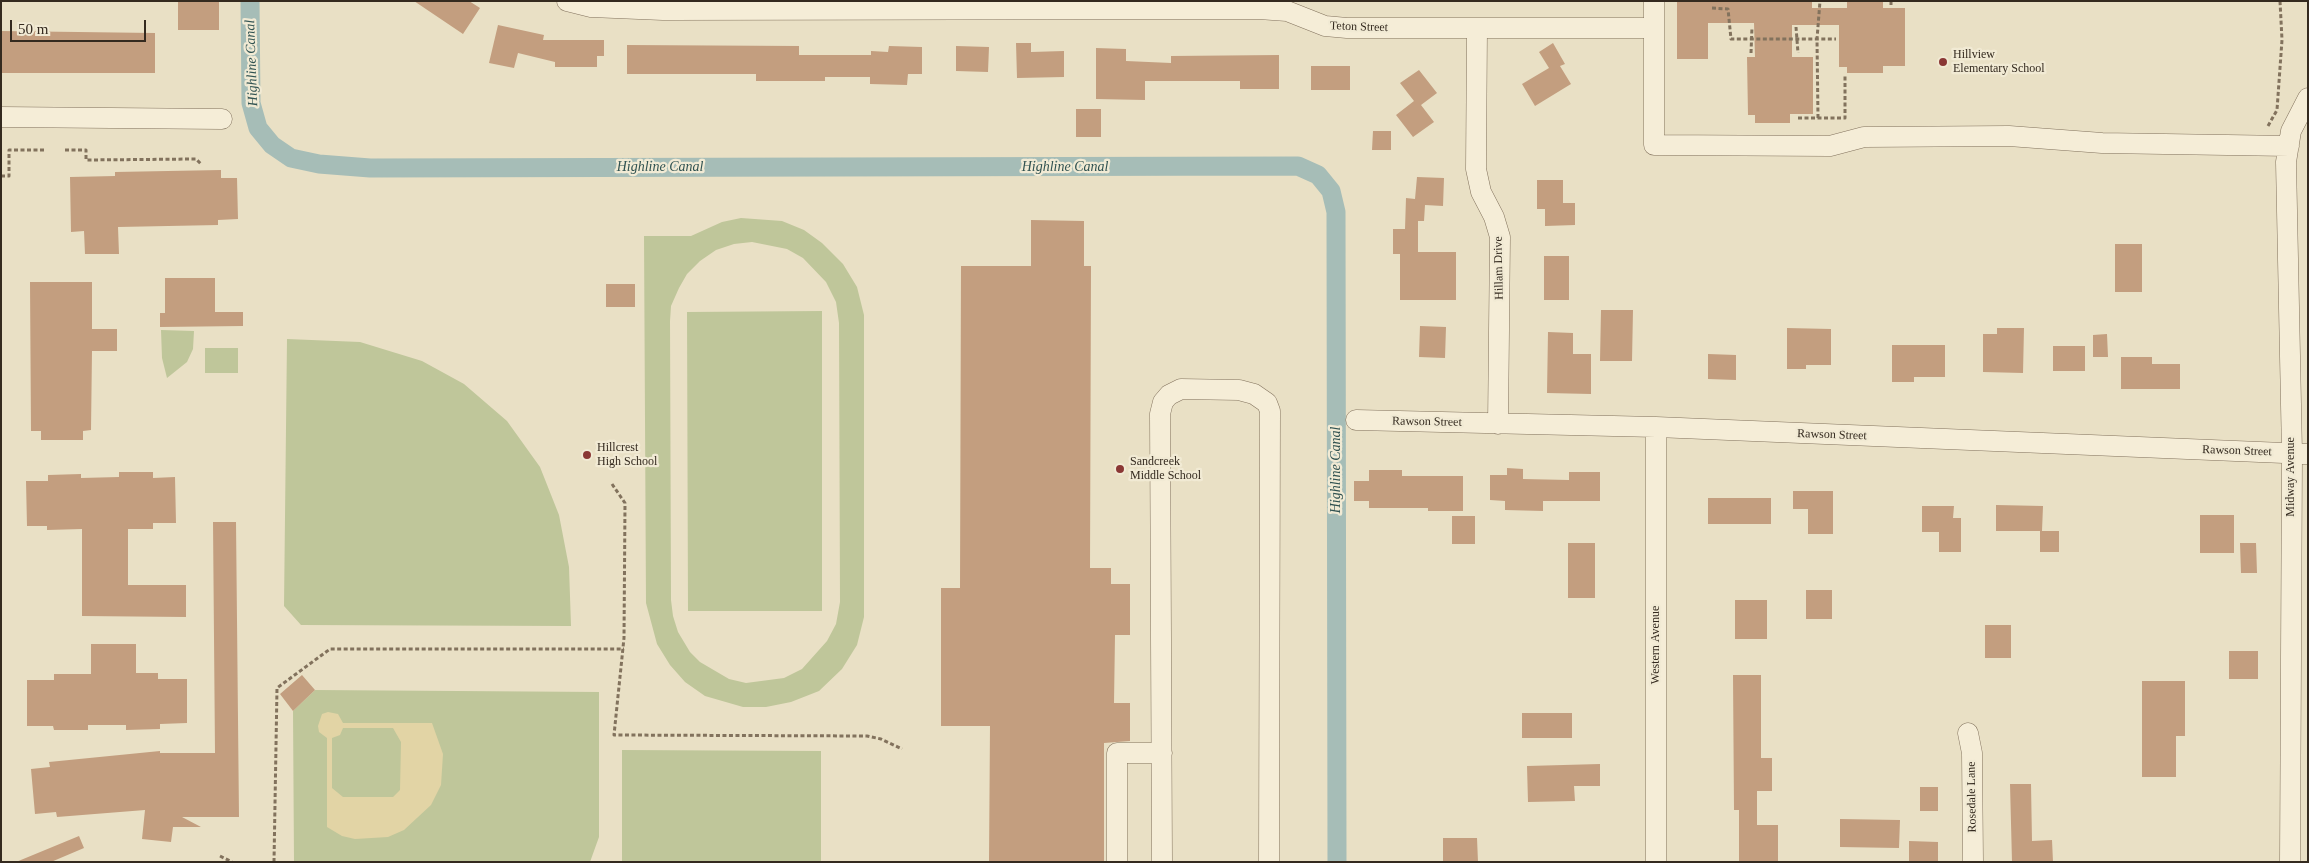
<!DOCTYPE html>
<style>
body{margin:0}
#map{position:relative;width:2309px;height:863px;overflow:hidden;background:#e9e0c5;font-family:"Times New Roman",serif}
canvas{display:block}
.frame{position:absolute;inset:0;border:2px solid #342a1f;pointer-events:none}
.scale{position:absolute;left:10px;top:20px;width:136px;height:22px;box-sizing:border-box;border:2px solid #342a1f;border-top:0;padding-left:6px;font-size:15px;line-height:18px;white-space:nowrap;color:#342a1f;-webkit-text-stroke:4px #f1ead4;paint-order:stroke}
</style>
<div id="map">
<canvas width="2309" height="863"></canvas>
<div class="frame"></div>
<div class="scale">50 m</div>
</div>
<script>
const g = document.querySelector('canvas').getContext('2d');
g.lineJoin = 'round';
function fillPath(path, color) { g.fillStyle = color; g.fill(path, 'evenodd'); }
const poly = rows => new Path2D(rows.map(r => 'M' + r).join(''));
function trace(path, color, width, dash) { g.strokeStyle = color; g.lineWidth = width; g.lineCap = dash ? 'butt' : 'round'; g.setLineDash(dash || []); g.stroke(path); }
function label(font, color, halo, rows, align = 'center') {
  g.font = font + ' "Times New Roman",serif'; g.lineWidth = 4.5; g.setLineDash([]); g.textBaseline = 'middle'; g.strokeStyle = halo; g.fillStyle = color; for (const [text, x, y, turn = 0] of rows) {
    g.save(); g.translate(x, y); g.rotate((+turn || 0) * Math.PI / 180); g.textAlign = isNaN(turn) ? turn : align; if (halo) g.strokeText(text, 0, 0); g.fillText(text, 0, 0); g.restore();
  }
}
fillPath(poly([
 [741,218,782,221,804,230,822,243,843,264,857,287,864,315,864,617,857,645,842,669,819,691,791,702,766,707,743,707,705,696,685,682,670,665,657,644,646,603,644,236,691,236,722,222],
 [752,242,787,249,803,258,826,282,836,302,839,323,840,602,836,624,827,641,802,669,784,678,746,683,729,679,700,662,690,652,678,632,673,616,671,600,670,321,671,306,679,288,687,274,700,261,716,250,734,244],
 [822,311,822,611,688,611,687,312],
 [161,330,194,331,193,349,187,362,167,378,162,358],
 [287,339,360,342,422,361,464,384,507,421,540,467,559,515,569,567,571,626,301,625,284,606],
 [205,348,238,348,238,373,205,373],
 [315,690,599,692,599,837,590,862,294,862,293,711],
 [622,750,821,751,821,862,622,862]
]), '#bfc69a');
fillPath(poly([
 [328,712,338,714,343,723,432,723,443,754,441,785,431,805,404,830,388,837,355,839,342,836,327,827,327,738,319,732,318,726,322,714],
 [343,728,393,728,401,742,400,790,393,797,343,797,332,788,332,738,340,735]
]), '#e2d4a5');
trace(poly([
 [250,1,251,103,258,128,272,145,291,158,319,164,370,168,1298,166,1318,175,1331,191,1336,212,1337,862]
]), '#a6bdb7', 19);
fillPath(poly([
 [178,1,219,1,219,30,178,30],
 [414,1,469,1,480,8,463,34],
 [1677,1,1812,1,1812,8,1847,8,1847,1,1883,1,1883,8,1905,8,1905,66,1883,66,1883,73,1847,73,1847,67,1839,67,1839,25,1792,25,1792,57,1813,57,1813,114,1790,114,1790,123,1755,123,1755,115,1748,115,1747,57,1755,57,1754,23,1708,23,1708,59,1677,59],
 [498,25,544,35,543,40,604,40,604,56,597,56,597,67,555,67,555,62,518,53,514,68,489,63],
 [1,31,155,33,155,73,1,73],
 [1016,43,1031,43,1031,52,1064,51,1064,77,1017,78],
 [1553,43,1565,64,1560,66,1571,84,1535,106,1522,84,1549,68,1539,52],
 [627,45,799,46,799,55,871,55,871,51,888,52,889,46,922,47,922,74,908,74,907,85,870,84,870,77,825,77,825,81,756,81,756,74,627,74],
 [956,46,989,47,988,72,956,71],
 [1096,48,1126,49,1126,61,1171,63,1171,56,1279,55,1279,89,1240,89,1240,81,1145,81,1145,100,1096,99],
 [1311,66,1350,66,1350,90,1311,90],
 [1419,70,1437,93,1421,105,1434,122,1413,137,1396,115,1414,101,1400,83],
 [1076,109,1101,109,1101,137,1076,137],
 [1373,131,1391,131,1391,150,1372,150],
 [221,170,221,178,237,178,238,219,218,220,218,225,118,227,119,254,85,254,84,231,71,232,70,177,115,176,115,172],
 [1417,177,1444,178,1443,206,1425,205,1424,221,1418,221,1418,252,1456,252,1456,300,1400,300,1400,254,1393,254,1393,229,1405,229,1406,198,1415,199],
 [1537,180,1563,180,1563,203,1575,203,1575,225,1545,226,1545,209,1537,209],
 [1031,220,1084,221,1084,266,1091,266,1090,568,1111,568,1111,584,1130,584,1130,635,1115,635,1114,703,1130,703,1130,741,1104,743,1104,862,989,862,990,726,941,726,941,588,960,588,961,266,1031,266],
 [2115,244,2142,244,2142,292,2115,292],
 [1544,256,1569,256,1569,300,1544,300],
 [165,278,215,278,215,312,243,312,243,326,160,327,160,313,165,313],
 [30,282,92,282,92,329,117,329,117,351,92,351,91,430,83,431,83,440,41,440,41,431,31,431],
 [606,284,635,284,635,307,606,307],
 [1601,310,1633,310,1632,361,1600,361],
 [1420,326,1446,327,1445,358,1419,357],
 [1787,328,1831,329,1831,365,1806,365,1806,369,1787,369],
 [1997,328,2024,328,2023,373,1983,372,1983,334,1997,334],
 [1548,332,1573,333,1573,354,1591,354,1591,394,1547,393],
 [2107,334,2108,357,2093,357,2093,335],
 [1892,345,1945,345,1945,377,1914,377,1914,382,1892,382],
 [2053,346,2085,346,2085,371,2053,371],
 [1708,354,1736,355,1736,380,1708,379],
 [2121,357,2152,357,2152,364,2180,364,2180,389,2121,389],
 [1507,468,1523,469,1523,479,1569,480,1569,472,1600,472,1600,501,1543,501,1543,511,1505,510,1505,501,1490,500,1490,475,1507,475],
 [1369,470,1402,470,1402,476,1463,476,1463,511,1428,511,1428,508,1369,508,1369,501,1354,501,1354,481,1369,481],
 [119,472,153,472,153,478,175,477,176,523,153,523,153,529,128,529,128,585,186,585,186,617,82,616,82,529,47,530,47,526,27,526,26,481,48,481,48,475,81,474,81,478,119,477],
 [1793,491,1833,491,1833,534,1808,534,1808,509,1793,509],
 [1708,498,1771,498,1771,524,1708,524],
 [1996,505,2043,506,2042,531,1996,531],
 [1922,506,1954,506,1953,518,1961,518,1961,552,1939,552,1939,532,1922,532],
 [2200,515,2234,515,2234,553,2200,553],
 [1452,516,1475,516,1475,544,1452,544],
 [213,522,236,522,239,817,182,817,201,827,173,827,171,842,142,839,145,810,57,817,56,812,35,814,31,769,50,767,49,762,160,751,160,753,215,753],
 [2040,531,2059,531,2059,552,2040,552],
 [1568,543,1595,543,1595,598,1568,598],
 [2240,543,2256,543,2257,573,2241,573],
 [1806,590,1832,590,1832,619,1806,619],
 [1735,600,1767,600,1767,639,1735,639],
 [1985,625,2011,625,2011,658,1985,658],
 [91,644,136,644,136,673,158,673,158,679,187,679,187,723,160,724,160,729,126,730,126,725,88,725,88,730,54,730,53,726,27,726,27,680,54,680,54,674,91,674],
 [2229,651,2258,651,2258,679,2229,679],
 [302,675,315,690,293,711,280,694],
 [1733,675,1761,675,1761,758,1772,758,1772,791,1757,791,1757,825,1778,825,1778,862,1739,862,1739,810,1734,810],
 [2142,681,2185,681,2185,736,2176,736,2176,777,2142,777],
 [1522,713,1572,713,1572,738,1522,738],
 [1600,764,1600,786,1574,786,1575,801,1528,802,1527,766],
 [2010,784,2031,784,2032,841,2052,840,2053,862,2012,862],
 [1920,787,1938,787,1938,811,1920,811],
 [1840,819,1900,820,1899,848,1840,847],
 [79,836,84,848,51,862,16,862],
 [1443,838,1477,838,1478,862,1443,862],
 [1909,841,1938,842,1938,862,1909,862]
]), '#c39e7f');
const minor = poly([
 [567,1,591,7,663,10,1259,9,1287,11,1325,26,1347,28,1654,28,1654,1],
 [1477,28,1476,169,1481,192,1494,217,1500,237,1498,424],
 [1654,28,1654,145,1830,146,1864,137,2009,136,2102,143,2289,146],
 [1,117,222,119],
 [1356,420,1656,427,2308,454],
 [1656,427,1656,862],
 [1968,733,1972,753,1973,862],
 [1117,862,1117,753,1162,753],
 [1162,862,1160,414,1163,402,1169,395,1181,389,1239,390,1254,394,1267,403,1270,411,1269,862],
 [2290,862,2292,453,2286,162,2291,131,2308,98]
]);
trace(minor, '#82725d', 21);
trace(poly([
 [1891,1,1891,5],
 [1712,8,1728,9,1731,39,1836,39],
 [1796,27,1798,53],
 [1751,53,1752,27],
 [1798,118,1845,118,1845,74],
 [1818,118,1817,39,1820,1],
 [2268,126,2277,110,2282,40,2280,1],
 [65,150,86,150,86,160,196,159,201,164],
 [1,176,9,176,9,150,45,150],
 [612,484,625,503,624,638,614,735,867,736,881,739,902,749],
 [220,856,232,862],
 [274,862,277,688,330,649,624,649]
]), '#82725d', 3, [4, 2.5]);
trace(minor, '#f5edd7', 20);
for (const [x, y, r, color] of [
 [1943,62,5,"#8a3734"],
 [587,455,5,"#8a3734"],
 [1120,469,5,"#8a3734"]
]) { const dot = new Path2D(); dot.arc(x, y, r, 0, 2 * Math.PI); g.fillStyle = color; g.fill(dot); trace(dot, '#f1ead4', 2); }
label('12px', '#342a1f', '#f1ead4', [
 ["Teton Street",1359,27,2],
 ["Hillam Drive",1499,268,-91],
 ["Rawson Street",1427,422,1],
 ["Rawson Street",1832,435,2],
 ["Rawson Street",2237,451,2],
 ["Midway Avenue",2291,477,-90],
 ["Western Avenue",1656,645,-90],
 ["Rosedale Lane",1972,797,-91]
]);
label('12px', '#342a1f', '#f1ead4', [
 ["Hillview",1953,55],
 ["Elementary School",1953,69],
 ["Hillcrest",597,448],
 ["High School",597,462],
 ["Sandcreek",1130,462],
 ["Middle School",1130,476]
], 'left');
label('italic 14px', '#305251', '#f1ead4', [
 ["Highline Canal",252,63,-92],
 ["Highline Canal",660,167],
 ["Highline Canal",1065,167],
 ["Highline Canal",1336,470,-90]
]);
</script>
